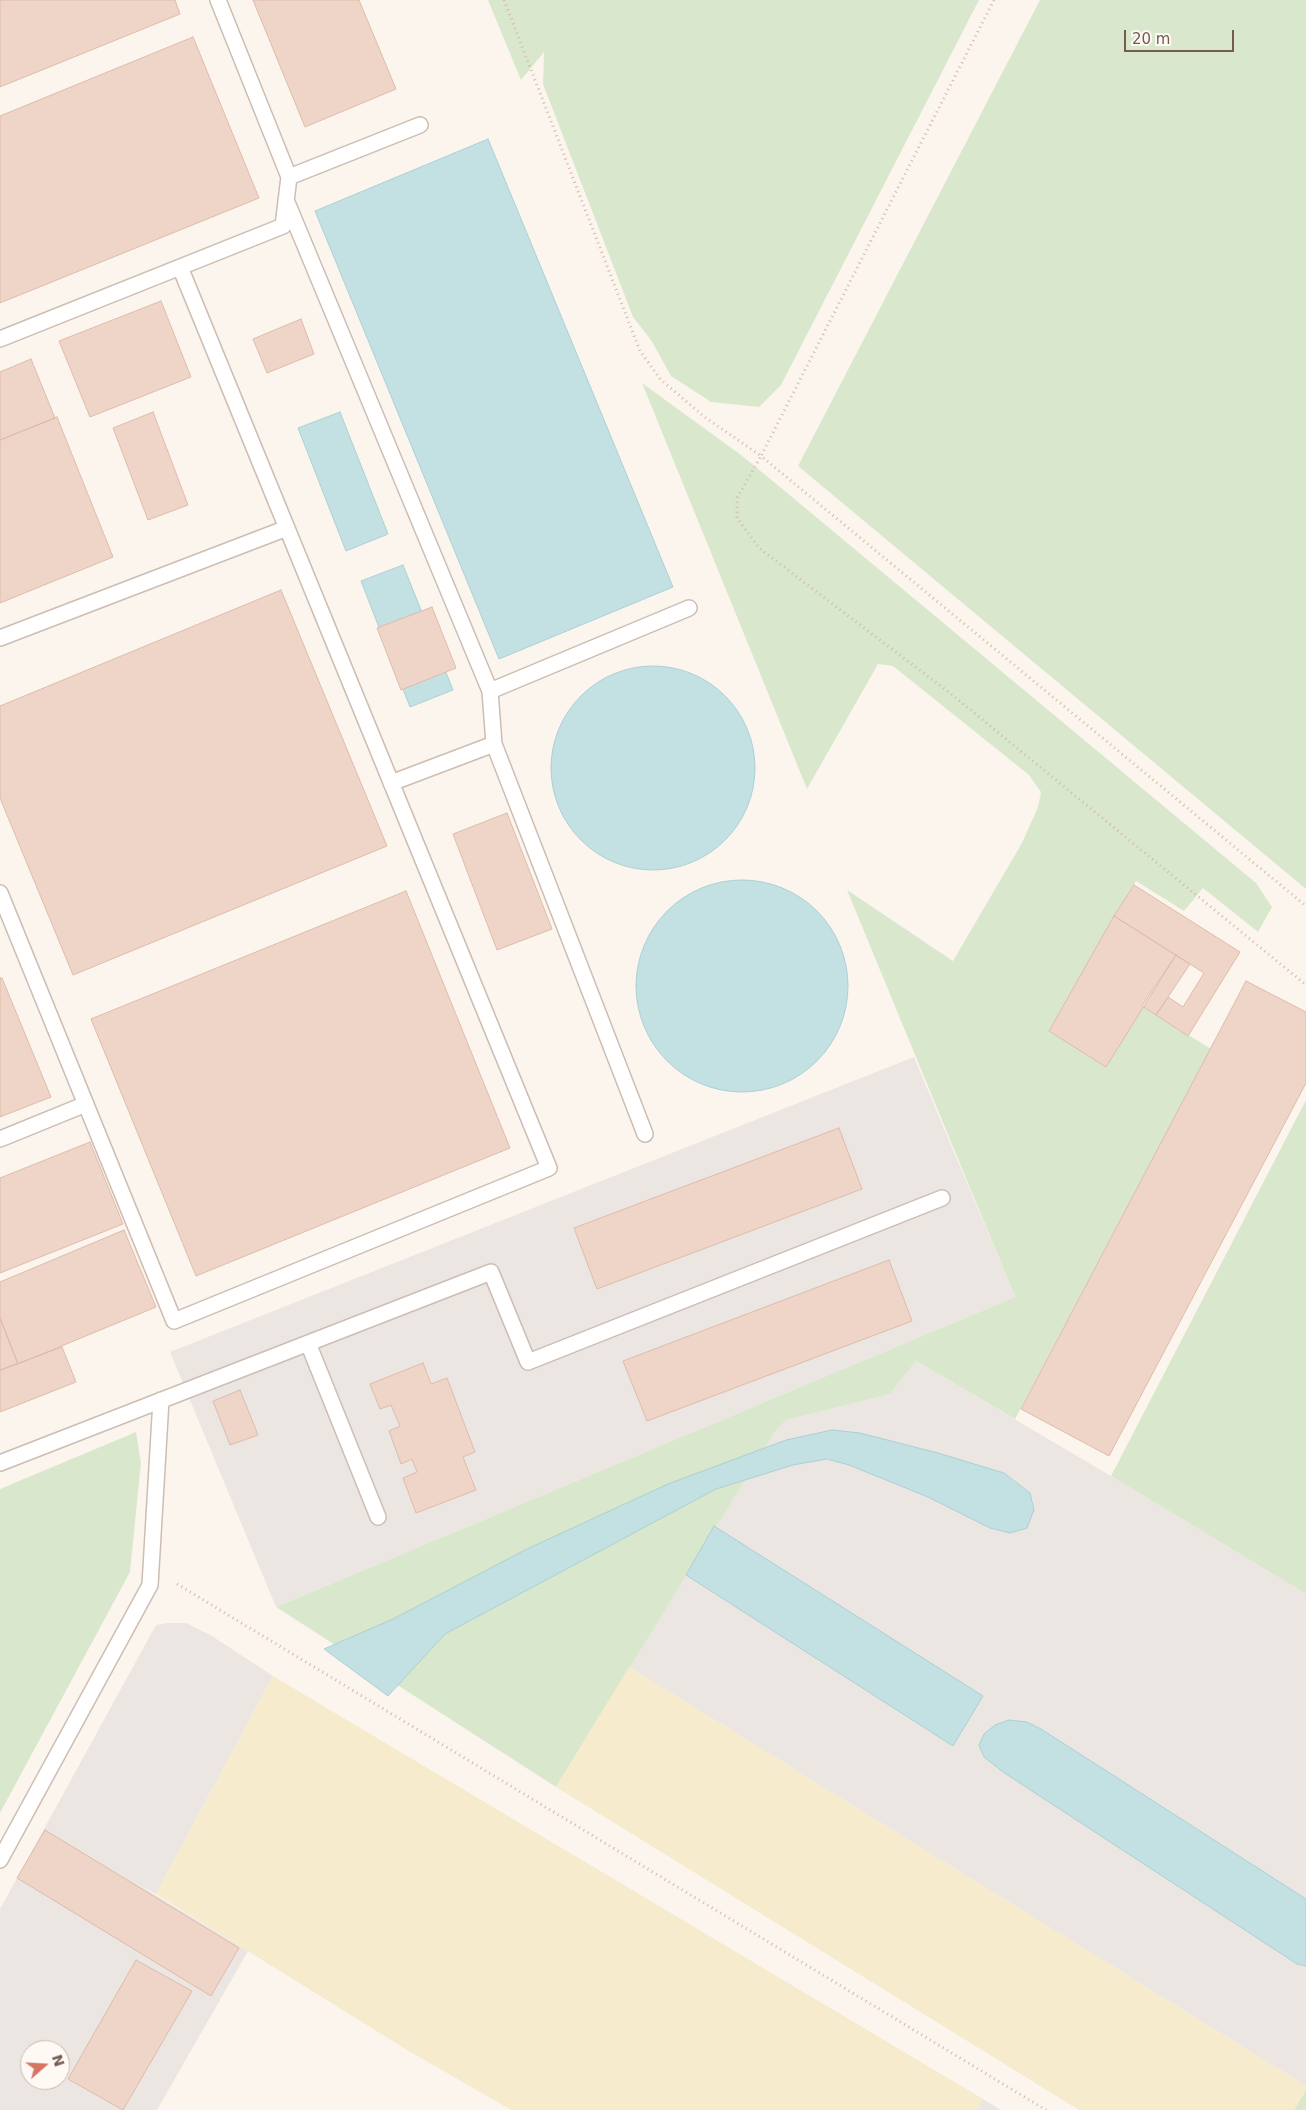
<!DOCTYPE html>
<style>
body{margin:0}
#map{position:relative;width:1306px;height:2110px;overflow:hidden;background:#fbf5ee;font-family:"DejaVu Sans",sans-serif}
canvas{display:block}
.north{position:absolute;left:20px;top:2040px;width:50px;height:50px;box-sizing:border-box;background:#fef9f4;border:1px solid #c7bab3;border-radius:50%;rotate:71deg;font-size:14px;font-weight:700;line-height:20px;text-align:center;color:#755c52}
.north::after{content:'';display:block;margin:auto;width:18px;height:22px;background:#d67561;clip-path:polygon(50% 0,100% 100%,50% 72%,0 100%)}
.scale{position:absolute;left:1124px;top:30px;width:110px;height:22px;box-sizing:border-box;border:2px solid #755c52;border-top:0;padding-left:6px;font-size:15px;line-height:18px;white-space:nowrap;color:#755c52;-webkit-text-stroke:4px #fef9f4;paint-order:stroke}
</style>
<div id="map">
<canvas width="1306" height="2110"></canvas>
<div class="north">N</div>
<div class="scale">20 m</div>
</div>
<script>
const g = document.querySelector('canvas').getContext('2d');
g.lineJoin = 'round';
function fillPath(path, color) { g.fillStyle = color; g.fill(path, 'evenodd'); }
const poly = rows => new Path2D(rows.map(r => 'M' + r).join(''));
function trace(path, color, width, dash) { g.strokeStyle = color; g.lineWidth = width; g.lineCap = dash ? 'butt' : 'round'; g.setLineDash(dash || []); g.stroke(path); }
fillPath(poly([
 [914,1057,1015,1297,276,1607,170,1352],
 [916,1361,1111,1476,1306,1594,1306,2086,629,1667,774,1433,786,1420,890,1394],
 [168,1623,186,1623,212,1636,273,1676,156,1894,131,1880,248,1951,157,2110,0,2110,0,1909,156,1625],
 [30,2050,60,2050,60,2080,30,2080],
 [983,2099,1001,2110,977,2110]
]), '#ece6e2');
fillPath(poly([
 [488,0,979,0,781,385,759,407,711,402,671,376,651,340,633,317,543,84,544,52,521,80],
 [1040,0,1306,0,1306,889,798,466],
 [642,383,741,455,786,492,1256,883,1272,907,1258,932,1203,888,1184,911,1136,881,1049,1031,1106,1066,1142,1006,1211,1049,1015,1419,916,1361,890,1394,786,1420,774,1433,556,1787,276,1607,1015,1297,847,890,953,961,1022,843,1038,807,1041,792,1029,775,893,666,878,664,807,789],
 [1306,1100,1306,1594,1111,1476],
 [136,1432,141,1463,130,1572,0,1813,0,1489],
 [1306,2090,1306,2110,1294,2110]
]), '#d9e8cd');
fillPath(poly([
 [629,1667,1306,2086,1306,2090,1294,2110,1079,2110,556,1787],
 [273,1676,983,2099,977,2110,511,2110,407,2050,156,1894]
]), '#f6ebcd');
const water = poly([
 [488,139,673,587,499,659,315,211,488,139],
 [340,412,388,534,346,551,298,428,340,412],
 [403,565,453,690,410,707,361,581,403,565],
 '551 768a102 102 0 1 1 204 0a102 102 0 1 1-204 0Z',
 '636 986a106 106 0 1 1 212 0a106 106 0 1 1-212 0Z',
 [832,1430,860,1433,938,1453,1004,1473,1030,1493,1034,1510,1027,1528,1010,1533,990,1528,928,1497,849,1465,827,1459,793,1465,716,1489,445,1634,388,1696,324,1649,393,1619,527,1549,668,1484,786,1440,832,1430],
 [714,1526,983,1696,953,1746,686,1575,714,1526],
 [1009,1720,1027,1722,1041,1729,1306,1899,1306,1966,1297,1964,1003,1772,984,1757,979,1745,984,1734,995,1725,1009,1720]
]);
fillPath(water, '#c3e1e3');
trace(water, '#abd0d4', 1);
const building = poly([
 [0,0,175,0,180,14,0,87,0,0],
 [253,0,359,0,396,89,305,127,253,0],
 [193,37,259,198,0,303,0,116,193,37],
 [161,301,191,377,90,417,59,341,161,301],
 [301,319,314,354,267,373,253,339,301,319],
 [31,359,55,418,0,440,0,372,31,359],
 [153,412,188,505,148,520,113,428,153,412],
 [57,417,113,557,0,603,0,440,57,417],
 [281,590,387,846,73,975,0,798,0,706,281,590],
 [432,607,456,668,401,690,377,628,432,607],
 [507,813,552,929,497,950,453,834,507,813],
 [1134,885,1240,952,1188,1036,1156,1015,1168,997,1183,1007,1204,973,1114,916,1134,885],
 [406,891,510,1148,196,1276,91,1019,406,891],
 [1114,916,1176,955,1106,1067,1049,1031,1114,916],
 [1176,955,1190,964,1156,1015,1142,1006,1176,955],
 [0,978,2,978,51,1097,0,1117,0,978],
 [1246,981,1306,1012,1306,1083,1109,1456,1021,1409,1246,981],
 [839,1128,862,1189,597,1289,574,1228,839,1128],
 [90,1142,123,1224,0,1273,0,1178,90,1142],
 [124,1230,156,1307,18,1364,0,1318,0,1282,124,1230],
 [889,1260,912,1321,647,1421,623,1361,889,1260],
 [0,1318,18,1364,0,1370,0,1318],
 [62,1347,76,1382,0,1412,0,1370,62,1347],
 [423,1363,431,1384,447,1378,475,1452,463,1457,476,1490,416,1513,403,1478,417,1472,412,1459,401,1464,389,1431,400,1426,391,1405,380,1409,370,1384,423,1363],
 [240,1390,258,1435,230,1445,213,1401,240,1390],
 [45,1830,239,1948,211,1996,17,1878,45,1830],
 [136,1960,192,1991,123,2110,68,2079,136,1960]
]);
fillPath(building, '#eed5c8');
trace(building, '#debbaa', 1);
const service = poly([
 [218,0,289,177],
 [286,200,490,691,689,608],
 [0,339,283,226,289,177,420,125],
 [0,638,287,528],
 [494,744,645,1134],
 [391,783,494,744,490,691],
 [0,893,174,1321,549,1168,180,267],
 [0,1139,86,1104],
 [308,1343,378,1517],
 [0,1463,491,1272,528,1362,942,1198],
 [0,1860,150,1585,161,1400]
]);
trace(service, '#cdbdb4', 18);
trace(poly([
 [504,0,640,351,661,380,706,418,761,456,737,498,737,518,759,548,951,694,1306,985],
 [994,0,761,456,1306,906],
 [177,1584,1046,2110]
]), '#d3b8ab', 3, [1, 4]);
trace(service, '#fff', 15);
</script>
